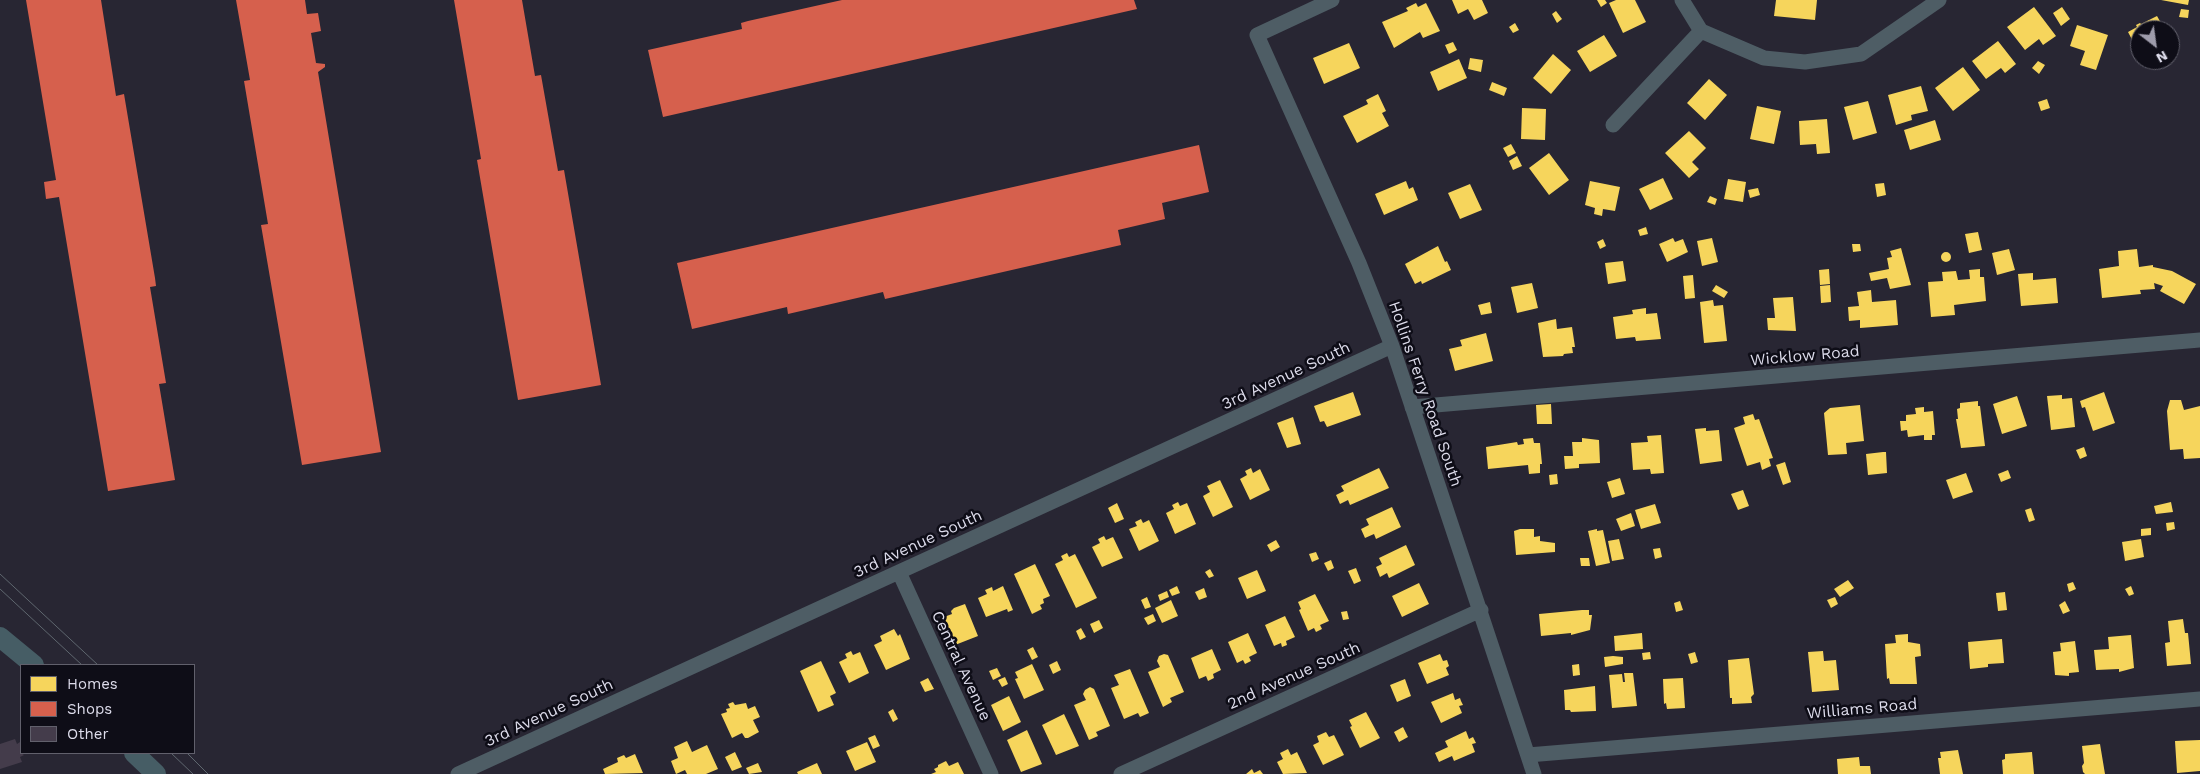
<!DOCTYPE html>
<style>
body{margin:0}
#map{position:relative;width:2200px;height:774px;overflow:hidden;background:#282633;font-family:"Work Sans",sans-serif}
canvas{display:block}
.legend{position:absolute;left:20px;top:664px;width:175px;height:90px;box-sizing:border-box;background:#0e0d17;border:1px solid #61606c;margin:0;padding:6px 9px;list-style:none;font-size:15px;color:#dddceb}
.legend li{display:flex;align-items:center;gap:10px;height:25px}
.legend b{width:25px;border:1px solid #61606c}
.north{position:absolute;left:2130px;top:20px;width:50px;height:50px;box-sizing:border-box;background:#0e0d17;border:1px solid #61606c;border-radius:50%;rotate:150deg;font-size:14px;font-weight:700;line-height:20px;text-align:center;color:#dddceb}
.north::after{content:'';display:block;margin:auto;width:18px;height:22px;background:#9e9cab;clip-path:polygon(50% 0,100% 100%,50% 72%,0 100%)}
</style>
<div id="map">
<canvas width="2200" height="774"></canvas>
<ul class="legend">
<li><b style="height:14px;background:#f6d55c"></b>Homes</li>
<li><b style="height:14px;background:#d6604d"></b>Shops</li>
<li><b style="height:14px;background:#443c4b"></b>Other</li>
</ul>
<div class="north">N</div>
</div>
<script>
const g = document.querySelector('canvas').getContext('2d');
g.lineJoin = 'round';
function fillPath(path, color) { g.fillStyle = color; g.fill(path, 'evenodd'); }
const poly = rows => new Path2D(rows.map(r => 'M' + r).join(''));
function trace(path, color, width, dash) { g.strokeStyle = color; g.lineWidth = width; g.lineCap = dash ? 'butt' : 'round'; g.setLineDash(dash || []); g.stroke(path); }
function label(font, color, halo, rows, align = 'center') {
  g.font = font + ' "Work Sans",sans-serif'; g.lineWidth = 5; g.setLineDash([]); g.textBaseline = 'middle'; g.strokeStyle = halo; g.fillStyle = color; for (const [text, x, y, turn = 0] of rows) {
    g.save(); g.translate(x, y); g.rotate((+turn || 0) * Math.PI / 180); g.textAlign = isNaN(turn) ? turn : align; if (halo) g.strokeText(text, 0, 0); g.fillText(text, 0, 0); g.restore();
  }
}
fillPath(poly([
 [1452,0,1482,0,1488,13,1474,20,1468,9,1458,14],
 [1597,0,1605,0,1607,3,1601,7],
 [1616,0,1635,0,1646,22,1623,33,1609,3],
 [1776,0,1817,0,1815,20,1774,16],
 [2161,0,2189,0,2188,5],
 [1416,3,1418,7,1426,3,1440,31,1423,38,1420,32,1394,48,1382,22,1408,11,1406,8],
 [2034,7,2056,36,2043,45,2039,39,2025,50,2007,27],
 [2062,7,2070,19,2061,26,2053,13],
 [2181,9,2189,10,2188,18,2179,17],
 [1556,11,1562,19,1557,23,1552,14],
 [2157,16,2165,30,2140,30,2140,55,2128,32,2137,27,2136,25,2140,23,2141,24],
 [1515,23,1519,30,1513,33,1509,27],
 [2077,25,2108,35,2096,70,2080,65,2085,51,2070,46],
 [1604,35,1617,56,1590,72,1577,51],
 [1998,41,2016,64,2005,73,2001,68,1986,79,1972,61],
 [1453,42,1457,50,1449,54,1445,45],
 [1349,43,1360,68,1324,84,1313,58],
 [1553,54,1571,70,1551,94,1533,78],
 [1470,58,1483,60,1481,72,1468,69],
 [1459,59,1467,78,1438,91,1430,72],
 [2038,61,2045,65,2039,74,2032,68],
 [1963,67,1980,90,1953,111,1935,88],
 [1709,79,1727,95,1705,120,1687,103],
 [1492,82,1507,88,1504,96,1489,90],
 [1921,86,1928,111,1911,115,1912,120,1896,125,1888,95],
 [1378,94,1386,111,1382,113,1389,126,1357,143,1343,116,1368,104,1366,100],
 [2047,99,2050,108,2041,111,2038,102],
 [1868,101,1877,133,1853,140,1844,107],
 [1757,106,1781,111,1774,144,1750,139],
 [1522,108,1546,109,1545,140,1521,139],
 [1827,119,1830,153,1817,154,1816,144,1800,145,1799,121],
 [1935,120,1941,140,1910,150,1904,130],
 [1689,131,1706,148,1692,162,1699,169,1689,178,1665,153],
 [1511,144,1516,153,1508,157,1503,148],
 [1549,153,1569,180,1549,195,1529,168],
 [1517,156,1522,166,1513,170,1509,161],
 [1663,178,1673,199,1650,210,1639,189],
 [1728,179,1746,182,1743,202,1724,199],
 [1406,181,1409,189,1413,187,1418,200,1384,215,1375,194],
 [1590,181,1620,187,1615,211,1603,209,1602,216,1594,214,1595,208,1585,205],
 [1884,183,1886,195,1877,197,1875,184],
 [1470,184,1482,210,1460,219,1448,193],
 [1758,188,1760,195,1750,198,1748,190],
 [1710,196,1717,199,1715,205,1707,202],
 [1646,227,1648,234,1640,236,1638,230],
 [1978,232,1982,250,1969,253,1965,234],
 [1673,238,1675,242,1683,239,1688,252,1667,262,1659,244],
 [1712,238,1718,262,1702,266,1697,241],
 [1603,239,1606,246,1600,249,1597,242],
 [1852,244,1860,244,1861,251,1853,252],
 [1438,246,1445,262,1447,261,1451,270,1422,284,1421,281,1415,284,1405,264],
 [1901,248,1911,285,1890,289,1887,278,1871,281,1869,273,1889,269,1887,258,1892,257,1890,251],
 [2009,249,2015,270,1997,275,1992,253],
 [2137,249,2139,267,2153,265,2153,267,2172,271,2196,284,2184,304,2160,291,2163,286,2154,283,2155,289,2140,290,2141,294,2102,298,2099,269,2119,266,2118,251],
 '1941 257a5 5 0 1 1 10 0a5 5 0 1 1-10 0Z',
 [1623,261,1626,281,1608,284,1605,263],
 [1829,269,1830,284,1820,285,1819,270],
 [1980,269,1980,277,1984,277,1986,301,1954,305,1955,315,1931,317,1928,282,1943,281,1942,272,1956,271,1958,280,1970,279,1969,270],
 [2033,273,2033,280,2056,278,2058,303,2021,306,2018,274],
 [1693,275,1695,298,1685,299,1683,276],
 [1532,283,1538,308,1517,313,1511,287],
 [1716,285,1728,292,1724,298,1712,291],
 [1830,285,1831,302,1821,303,1820,286],
 [1871,290,1872,302,1896,300,1898,325,1860,328,1860,320,1849,321,1848,307,1859,306,1857,292],
 [1793,297,1796,331,1768,330,1767,318,1775,318,1773,298],
 [1713,300,1714,306,1723,305,1727,341,1704,343,1700,302],
 [1490,302,1492,313,1481,315,1478,305],
 [1646,308,1646,314,1657,313,1661,339,1636,341,1635,337,1616,339,1613,317,1633,314,1632,310],
 [1556,319,1557,329,1572,327,1575,347,1572,347,1573,353,1564,354,1563,356,1543,357,1538,323],
 [1486,333,1493,361,1455,371,1449,349,1462,346,1460,340],
 [1353,392,1361,415,1327,427,1324,421,1320,422,1314,406],
 [2104,392,2115,423,2093,431,2085,407,2082,408,2080,401],
 [2062,395,2062,399,2072,398,2075,427,2051,430,2047,396],
 [2017,396,2027,426,2002,434,1993,404],
 [2170,400,2181,400,2184,410,2200,406,2200,458,2184,459,2183,449,2170,450,2167,411],
 [1978,401,1978,406,1980,406,1985,446,1961,448,1956,419,1958,419,1957,409,1960,408,1960,403],
 [1551,404,1552,424,1537,424,1536,405],
 [1860,405,1864,441,1846,443,1847,454,1828,455,1824,413,1830,408],
 [1924,407,1924,412,1933,411,1935,435,1932,435,1932,440,1924,440,1924,435,1908,437,1907,430,1901,431,1900,421,1906,421,1906,415,1916,414,1915,408],
 [1753,414,1755,420,1759,419,1773,458,1769,459,1771,466,1762,470,1760,462,1747,466,1734,428,1745,424,1743,417],
 [1293,417,1301,444,1287,448,1277,423],
 [1706,428,1706,431,1719,430,1722,461,1700,464,1695,429],
 [1661,435,1664,473,1651,474,1650,469,1633,470,1631,443,1648,442,1647,436],
 [1533,438,1534,443,1540,443,1542,464,1540,464,1540,473,1529,474,1528,465,1488,469,1486,447,1517,442,1518,445,1524,444,1523,439],
 [1582,438,1599,440,1600,463,1579,464,1579,468,1565,469,1564,456,1573,456,1572,442,1582,442],
 [2084,447,2087,456,2080,459,2076,450],
 [1883,452,1886,452,1887,473,1868,475,1866,454],
 [1785,462,1791,482,1783,485,1776,465],
 [1251,468,1253,473,1260,469,1270,490,1250,500,1240,479,1247,475,1245,471],
 [1379,468,1389,488,1350,505,1348,500,1340,504,1336,495,1344,491,1341,486],
 [2008,470,2011,478,2001,482,1998,474],
 [1966,473,1973,492,1953,499,1946,480],
 [1557,474,1558,484,1550,485,1549,475],
 [1620,478,1625,494,1612,498,1607,482],
 [1220,480,1233,507,1213,517,1203,496,1210,492,1207,486],
 [1743,490,1749,506,1738,510,1731,494],
 [1178,502,1180,506,1187,503,1196,524,1175,534,1166,513,1174,509,1172,505],
 [2171,502,2173,512,2156,514,2154,506],
 [1117,503,1124,519,1115,523,1108,508],
 [1655,504,1661,523,1641,529,1635,510],
 [1392,507,1401,527,1376,539,1374,534,1365,538,1361,529,1369,525,1366,519],
 [2031,508,2035,520,2029,522,2025,510],
 [1631,513,1635,526,1621,531,1616,519],
 [1141,519,1143,523,1149,520,1159,541,1139,551,1129,529,1137,526,1135,522],
 [2174,522,2175,529,2167,531,2166,523],
 [2151,528,2151,535,2141,536,2141,529],
 [1520,529,1534,529,1534,537,1540,536,1540,541,1555,543,1555,552,1516,555,1514,531],
 [1597,529,1597,531,1603,530,1610,563,1596,566,1588,531],
 [1104,536,1106,540,1113,537,1123,558,1102,567,1092,547,1100,543,1098,539],
 [1619,539,1624,559,1612,561,1608,541],
 [2141,539,2144,557,2125,561,2122,542],
 [1276,540,1280,547,1271,552,1267,545],
 [1406,545,1415,565,1389,578,1387,573,1380,577,1376,567,1382,564,1379,558],
 [1660,548,1662,557,1655,559,1653,549],
 [1316,552,1319,559,1312,562,1309,554],
 [1067,553,1069,557,1075,554,1097,598,1076,608,1055,564,1063,560,1061,556],
 [1580,558,1589,558,1590,566,1581,566],
 [1331,560,1334,568,1328,571,1324,563],
 [1035,564,1050,596,1043,599,1044,603,1040,605,1042,609,1032,614,1014,574],
 [1356,568,1361,581,1354,584,1348,571],
 [1210,569,1214,576,1209,578,1205,572],
 [1257,570,1266,591,1247,599,1238,578],
 [1848,580,1854,588,1840,597,1834,589],
 [2073,582,2076,589,2069,592,2067,584],
 [1419,583,1429,604,1402,617,1392,596],
 [1003,586,1013,610,1008,612,1007,609,986,617,978,598,987,594,985,590,992,587,993,591],
 [1177,586,1180,593,1172,596,1169,590],
 [2131,586,2134,594,2129,596,2125,589],
 [1204,588,1207,597,1199,600,1195,592],
 [1167,591,1169,597,1160,601,1158,595],
 [2005,592,2007,610,1998,611,1996,593],
 [1315,594,1329,621,1320,625,1322,629,1316,632,1314,628,1308,631,1299,610,1301,609,1298,602],
 [1147,597,1151,607,1145,609,1141,600],
 [1835,597,1838,604,1831,608,1827,600],
 [1171,600,1178,616,1162,623,1155,608],
 [1680,601,1683,610,1676,612,1674,603],
 [2065,601,2070,611,2063,614,2059,605],
 [965,604,978,636,955,645,944,617,952,614,951,611,954,608],
 [1582,610,1589,610,1589,615,1592,615,1590,630,1571,635,1571,633,1541,636,1539,614],
 [1347,611,1349,619,1343,620,1341,612],
 [1153,614,1156,621,1148,625,1144,618],
 [1285,616,1295,637,1286,641,1287,645,1282,647,1281,643,1274,646,1265,625],
 [2183,619,2185,633,2188,633,2191,664,2167,666,2165,643,2170,642,2168,621],
 [1099,620,1103,628,1094,633,1090,624],
 [1081,628,1086,637,1080,640,1076,631],
 [894,629,898,636,900,634,910,659,886,670,874,645,882,641,880,636],
 [1248,633,1257,653,1249,657,1251,661,1245,664,1243,660,1237,663,1228,642],
 [1642,633,1643,649,1615,651,1614,636],
 [1908,634,1908,642,1920,644,1921,656,1915,657,1917,684,1890,684,1889,678,1887,679,1885,644,1896,643,1895,635],
 [2131,635,2134,668,2119,672,2119,669,2096,670,2094,650,2109,649,2108,637],
 [2002,639,2004,663,1988,664,1988,667,1970,669,1968,642],
 [2075,641,2079,672,2069,673,2069,676,2055,675,2053,652,2061,651,2060,643],
 [1033,647,1038,657,1032,660,1027,650],
 [1212,649,1221,670,1213,674,1214,678,1208,681,1206,676,1199,679,1191,658],
 [851,651,853,655,860,652,869,673,849,683,839,662,847,658,845,654],
 [1823,651,1824,661,1836,660,1839,690,1812,692,1808,652],
 [1650,652,1651,659,1643,660,1642,653],
 [1695,652,1698,662,1691,664,1688,654],
 [1164,654,1168,655,1184,692,1170,698,1172,702,1163,707,1148,672,1160,667,1157,661,1159,656],
 [1440,654,1443,661,1447,660,1449,666,1446,668,1449,675,1427,684,1418,663],
 [1613,656,1623,657,1623,664,1605,667,1604,657],
 [1749,658,1754,694,1751,697,1752,703,1732,704,1732,698,1730,698,1728,660],
 [821,661,836,693,830,696,834,705,818,712,800,671],
 [1057,661,1061,670,1053,674,1049,665],
 [1032,664,1044,690,1024,699,1015,679,1018,678,1015,672],
 [1579,664,1580,675,1573,676,1572,665],
 [997,668,1001,676,993,680,989,671],
 [1130,669,1149,713,1140,717,1138,713,1124,719,1111,688,1119,685,1114,675],
 [1624,673,1633,673,1637,706,1612,708,1609,675,1622,674,1623,682,1625,682],
 [1005,677,1008,684,1002,687,998,680],
 [928,678,934,689,925,692,920,682],
 [1683,678,1685,708,1667,709,1666,703,1664,704,1663,679],
 [1405,679,1411,696,1397,702,1390,685],
 [1595,686,1596,711,1571,712,1570,710,1565,710,1564,690],
 [1090,687,1094,689,1110,726,1096,732,1098,736,1089,740,1074,705,1086,700,1083,694,1085,690],
 [1453,693,1455,700,1460,698,1461,701,1463,705,1459,706,1462,713,1441,723,1431,702],
 [1009,696,1021,722,1003,731,991,705],
 [733,702,735,705,746,703,748,709,755,706,760,717,753,720,759,732,748,738,745,738,742,733,732,738,721,714,727,712,726,709,730,708,728,704],
 [893,709,898,719,893,722,888,712],
 [1366,712,1380,738,1360,748,1350,727,1352,726,1349,720],
 [1064,714,1079,746,1056,755,1042,725],
 [1403,727,1408,737,1399,742,1394,732],
 [1027,730,1042,764,1021,772,1007,740],
 [1466,731,1469,739,1473,737,1476,743,1472,744,1475,752,1454,761,1452,756,1439,762,1435,753,1448,747,1445,741],
 [1326,732,1329,737,1334,735,1344,755,1323,765,1313,745,1319,742,1317,736],
 [875,735,880,746,873,749,868,738],
 [2200,740,2200,771,2177,773,2175,741],
 [687,741,692,752,707,745,718,769,706,774,687,774,685,770,676,774,671,761,678,758,674,747],
 [867,742,876,762,855,771,846,751],
 [2100,744,2105,774,2085,774,2083,772,2082,766,2084,763,2082,746],
 [1288,749,1291,755,1297,752,1307,773,1283,774,1277,762,1283,759,1280,753],
 [1958,750,1963,774,1940,774,1938,758,1941,758,1940,752],
 [735,752,742,767,732,771,725,757],
 [2032,752,2034,774,2003,774,2002,760,2005,759,2005,754],
 [635,754,643,773,605,774,603,769,618,762,617,758,624,755,626,758],
 [1859,757,1860,766,1870,766,1871,774,1838,774,1837,759],
 [946,761,949,766,958,762,964,774,931,774,936,772,934,769,938,767,938,765],
 [758,763,762,772,749,774,746,768],
 [817,763,822,774,798,774,797,772],
 [1252,769,1254,773,1260,770,1263,774,1246,774]
]), '#f6d55c');
fillPath(poly([
 [26,0,101,0,116,96,124,94,155,278,156,286,150,287,166,383,159,384,175,480,108,491,59,197,46,199,44,182,56,180],
 [236,0,305,0,307,14,318,13,321,31,311,33,316,63,325,64,325,67,318,72,381,452,302,465,261,225,268,224,244,81,250,80],
 [454,0,522,0,535,76,541,75,558,171,564,170,601,385,518,400,477,160,481,159],
 [842,0,1134,0,1137,9,663,117,648,50,742,29,741,23,748,21],
 [1199,145,1209,192,1162,203,1165,219,1118,230,1121,245,885,299,883,292,788,314,787,307,692,329,677,263]
]), '#d6604d');
fillPath(poly([
 [15,739,17,744,20,742,21,753,24,755,20,757,22,762,0,769,0,744]
]), '#443c4b');
trace(poly([
 [1332,0,1257,35,1359,263,1392,346,1534,774],
 [1682,0,1701,31,1764,58,1805,62,1861,54,1939,0],
 [1613,125,1701,31],
 [1412,407,2200,340],
 [899,572,991,774],
 [1528,755,2200,699],
 [458,774,1392,346],
 [1121,774,1481,610]
]), '#4e5d65', 15);
trace(poly([
 [0,637,34,665],
 [134,753,156,774]
]), '#465d65', 20);
trace(poly([
 [0,574,98,665],
 [0,589,82,665],
 [171,753,193,774],
 [187,753,208,774]
]), '#5f676f', 1);
label('16px', '#dddceb', '#0e0d17', [
 ["Wicklow Road",1805,356,-5],
 ["3rd Avenue South",1286,376,-25],
 ["Hollins Ferry Road South",1425,394,71],
 ["3rd Avenue South",918,544,-25],
 ["Central Avenue",961,666,65],
 ["2nd Avenue South",1294,676,-24],
 ["Williams Road",1862,709,-5],
 ["3rd Avenue South",549,713,-25]
]);
</script>
